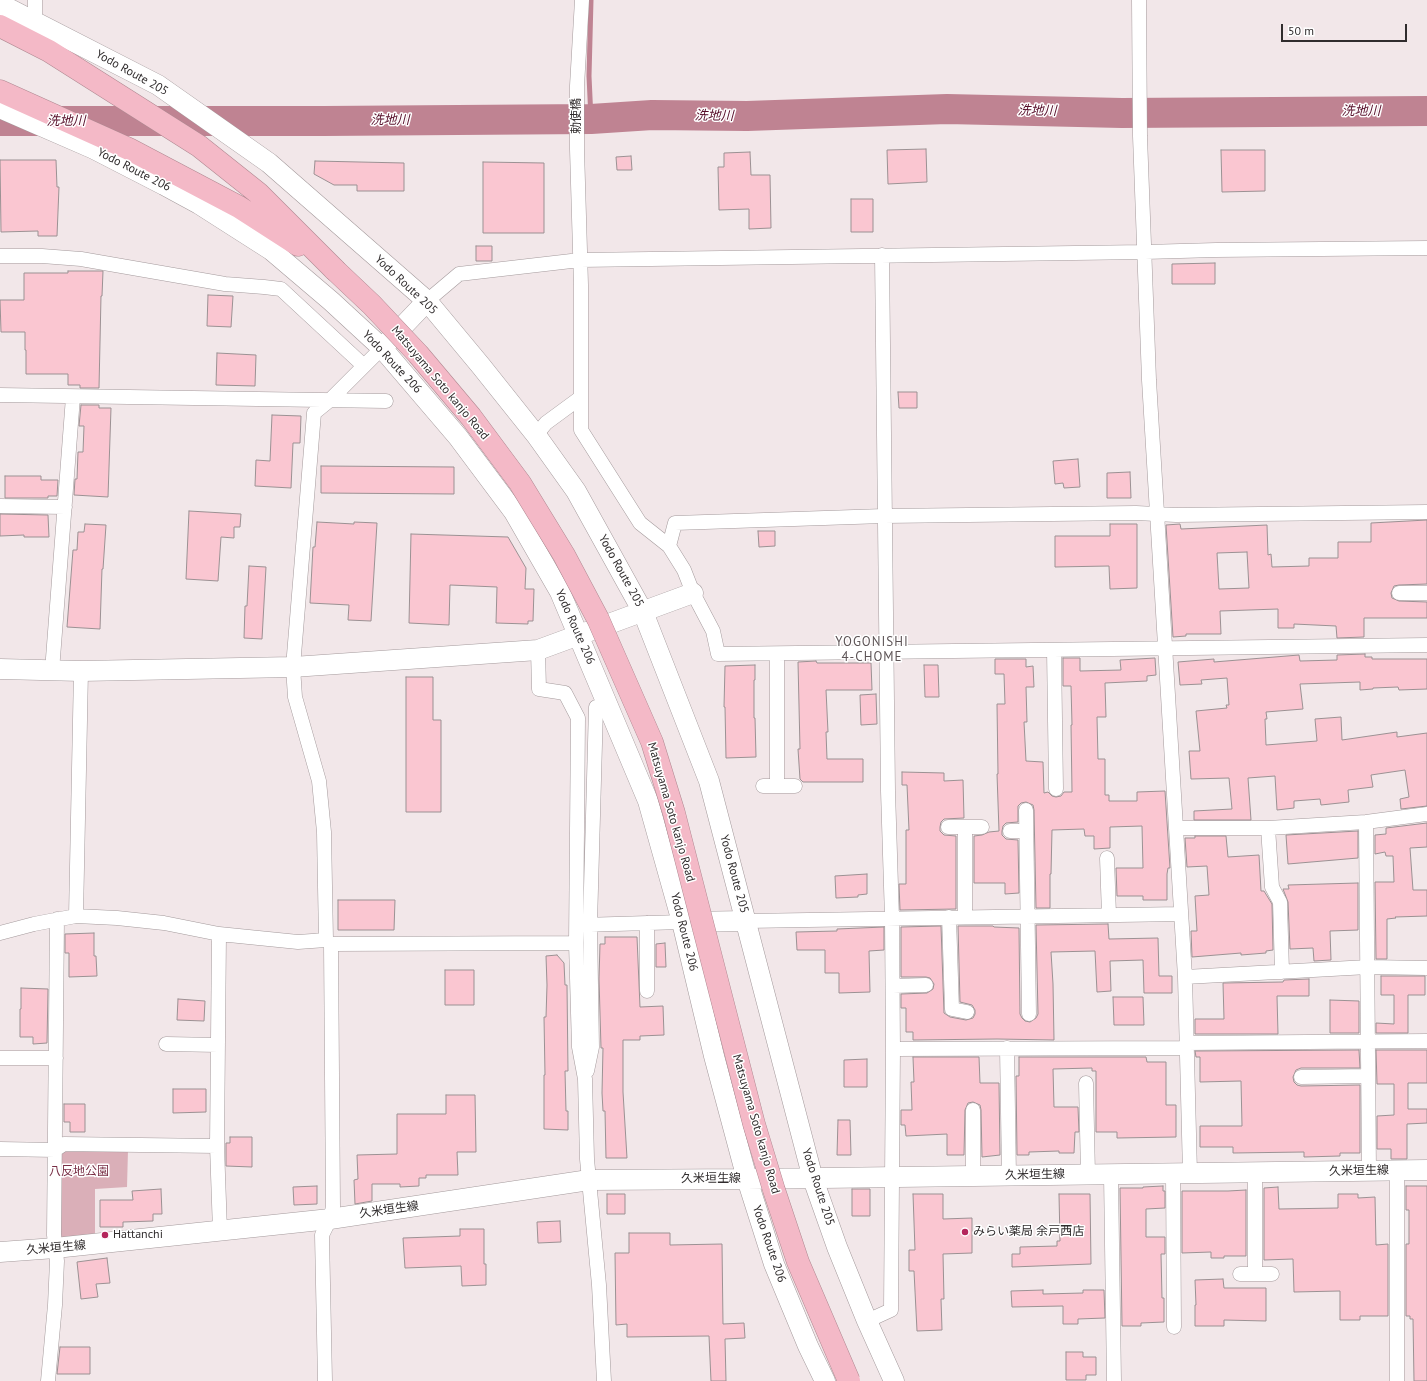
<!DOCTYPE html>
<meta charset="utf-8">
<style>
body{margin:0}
#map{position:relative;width:1427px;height:1381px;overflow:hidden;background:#f2e7e9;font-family:"PT Sans",sans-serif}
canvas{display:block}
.scale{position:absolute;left:1281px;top:24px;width:126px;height:18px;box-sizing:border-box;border:2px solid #302c2d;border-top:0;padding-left:5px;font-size:12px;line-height:14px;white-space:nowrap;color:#302c2d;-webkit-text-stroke:3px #fff;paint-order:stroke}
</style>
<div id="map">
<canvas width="1427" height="1381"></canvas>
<div class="scale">50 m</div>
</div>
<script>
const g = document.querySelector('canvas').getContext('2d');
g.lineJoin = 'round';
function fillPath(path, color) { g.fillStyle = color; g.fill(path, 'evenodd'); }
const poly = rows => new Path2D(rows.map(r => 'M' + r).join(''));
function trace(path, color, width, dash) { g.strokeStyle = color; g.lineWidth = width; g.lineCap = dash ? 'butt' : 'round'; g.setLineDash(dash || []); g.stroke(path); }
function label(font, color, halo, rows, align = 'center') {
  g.font = font + ' "PT Sans","Noto Sans JP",sans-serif'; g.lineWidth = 3; g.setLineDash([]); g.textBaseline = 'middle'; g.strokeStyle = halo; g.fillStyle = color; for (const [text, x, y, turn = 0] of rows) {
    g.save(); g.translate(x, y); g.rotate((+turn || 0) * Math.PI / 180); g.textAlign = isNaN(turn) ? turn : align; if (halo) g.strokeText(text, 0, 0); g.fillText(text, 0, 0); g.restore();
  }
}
fillPath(poly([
 [64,1150,128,1150,127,1187,95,1189,95,1237,57,1237,58,1153]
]), '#daafb8');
trace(poly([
 [591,119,589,76,591,0]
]), '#bf8392', 5);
trace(poly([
 [0,121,324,121,591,119,652,115,747,116,947,109,1122,113,1427,111]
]), '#bf8392', 30);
const building = poly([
 [926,149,927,182,888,184,887,150,926,149],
 [1221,150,1265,150,1265,191,1222,192,1221,150],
 [750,152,751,175,770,175,771,228,749,229,749,209,719,210,718,167,724,167,724,153,750,152],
 [631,156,632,170,617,170,616,157,631,156],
 [0,160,56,160,57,187,59,187,57,236,38,236,38,231,1,232,0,160],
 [315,161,404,163,404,191,357,191,357,185,334,185,314,174,315,161],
 [483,162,544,163,544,233,483,233,483,162],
 [851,199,873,199,873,232,851,232,851,199],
 [476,246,492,246,492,261,476,261,476,246],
 [1215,263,1215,284,1172,284,1172,264,1215,263],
 [68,271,103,271,102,296,101,296,99,388,80,388,80,385,68,385,68,374,26,374,26,350,25,350,25,332,1,332,0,300,24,300,24,273,68,273,68,271],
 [208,295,233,296,231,327,207,326,208,295],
 [217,353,256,355,255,386,216,385,217,353],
 [898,392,917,392,917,408,899,408,898,392],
 [81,405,99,405,99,408,111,408,108,497,74,495,75,479,77,479,78,452,83,452,84,426,79,426,81,405],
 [272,415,301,416,300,443,293,443,291,488,255,486,256,460,270,461,272,415],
 [1078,459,1080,487,1064,488,1063,483,1055,484,1053,461,1078,459],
 [321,466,454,467,454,494,321,493,321,466],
 [1130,472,1131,498,1107,498,1107,473,1130,472],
 [5,476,41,476,41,480,58,480,57,496,48,496,48,498,5,498,5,476],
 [189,511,241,514,240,527,234,527,234,538,221,537,218,581,186,579,189,511],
 [0,514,48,515,49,537,24,537,24,535,0,536,0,514],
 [1427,520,1427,584,1399,585,1394,586,1391,593,1392,598,1399,601,1427,602,1427,618,1364,618,1364,637,1337,638,1336,626,1294,624,1294,628,1278,628,1278,609,1220,611,1221,634,1186,634,1186,636,1173,637,1166,525,1180,524,1181,529,1267,525,1268,555,1271,554,1272,567,1309,566,1309,558,1338,558,1338,542,1371,542,1371,523,1427,520],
 [1247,552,1249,588,1219,589,1217,553,1247,552],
 [317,522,354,524,354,522,377,523,371,621,348,620,349,605,310,603,313,547,315,547,317,522],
 [85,524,106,525,103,569,102,569,100,629,67,627,73,550,77,550,78,532,84,532,85,524],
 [1110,524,1137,524,1137,588,1110,589,1109,566,1055,567,1055,536,1110,536,1110,524],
 [758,531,775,531,775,546,759,547,758,531],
 [411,534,508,537,526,568,525,589,534,589,533,621,528,621,528,624,496,623,497,587,450,585,449,625,409,623,411,534],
 [249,566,266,567,262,639,244,638,245,606,247,606,249,566],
 [1365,654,1365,657,1372,657,1372,659,1427,659,1427,689,1399,690,1398,687,1373,688,1373,689,1360,690,1360,682,1300,684,1303,709,1266,712,1267,719,1265,719,1266,745,1317,741,1315,719,1341,717,1342,740,1397,732,1397,737,1427,733,1427,806,1401,809,1400,799,1409,797,1405,770,1371,775,1373,787,1348,790,1349,802,1321,805,1320,799,1294,801,1294,808,1277,810,1275,776,1248,778,1251,820,1194,820,1194,811,1232,809,1229,778,1191,779,1189,751,1200,751,1196,711,1227,708,1226,705,1229,705,1227,678,1201,680,1202,684,1180,685,1178,662,1214,659,1214,662,1299,655,1300,661,1337,660,1337,655,1365,654],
 [1063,658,1080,658,1080,671,1121,670,1120,660,1155,658,1156,675,1147,676,1147,681,1105,683,1106,717,1097,717,1098,759,1105,759,1105,795,1109,795,1109,801,1137,801,1137,792,1165,791,1170,868,1168,868,1167,874,1167,900,1143,900,1143,896,1117,896,1116,868,1143,868,1142,826,1110,827,1110,848,1094,849,1094,836,1085,836,1084,829,1052,830,1051,874,1050,874,1050,908,1036,908,1034,810,1033,805,1026,802,1021,803,1018,806,1018,822,1006,823,1003,826,1002,831,1002,835,1006,839,1018,840,1019,893,1005,894,1005,883,974,883,974,836,982,835,989,832,999,831,997,774,998,774,997,704,1005,704,1004,674,995,674,995,659,1026,659,1026,667,1033,666,1034,687,1026,687,1027,722,1024,722,1026,761,1043,762,1044,793,1048,792,1052,796,1056,797,1061,796,1064,792,1072,792,1071,725,1072,725,1071,686,1063,686,1063,658],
 [816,661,817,663,871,663,872,690,826,690,828,732,826,732,827,759,863,759,863,782,803,782,800,779,798,749,800,749,798,662,816,661],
 [755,665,755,680,754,680,754,718,755,718,756,757,726,758,725,707,724,707,725,666,755,665],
 [924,665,938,665,939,697,925,697,924,665],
 [406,677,433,677,433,720,441,720,441,812,406,812,406,677],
 [876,694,877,724,861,725,860,695,876,694],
 [902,772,944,773,944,781,963,780,964,818,944,819,941,822,940,827,940,831,944,835,956,836,956,909,900,910,899,884,906,884,906,830,909,830,907,785,902,785,902,772],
 [1427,823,1427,847,1410,848,1413,890,1427,890,1427,916,1395,917,1396,918,1387,919,1387,959,1376,959,1375,882,1394,882,1393,856,1386,856,1385,852,1375,854,1375,835,1386,834,1386,828,1427,823],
 [1358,831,1358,858,1288,864,1286,835,1358,831],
 [1195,836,1226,836,1228,857,1259,855,1261,891,1264,891,1272,904,1273,950,1266,951,1266,953,1241,955,1241,953,1192,957,1191,931,1197,931,1195,896,1209,895,1207,866,1187,867,1185,838,1195,838,1195,836],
 [867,874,867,894,858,895,858,897,836,898,835,876,867,874],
 [1358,883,1358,930,1330,931,1331,960,1314,961,1313,948,1290,949,1288,902,1283,889,1289,889,1288,885,1358,883],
 [338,900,395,900,394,930,338,930,338,900],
 [1108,924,1109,939,1158,938,1159,976,1172,976,1172,993,1144,993,1143,960,1110,961,1111,991,1097,992,1095,951,1051,952,1053,984,1054,1040,997,1039,913,1040,913,1032,906,1032,906,1008,901,1008,901,994,927,993,933,989,934,984,930,978,926,977,901,977,901,927,941,926,944,1013,950,1017,966,1020,973,1018,975,1014,975,1010,972,1005,960,1002,958,926,993,926,994,927,1019,928,1020,1014,1022,1018,1025,1021,1030,1022,1036,1018,1038,1014,1036,925,1108,924],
 [884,927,884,950,869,951,870,992,839,993,839,973,825,973,825,950,797,950,796,932,837,931,837,929,884,927],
 [94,933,94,956,96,956,97,976,69,977,69,953,65,953,65,934,94,933],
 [605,937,637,937,640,1007,663,1006,664,1035,640,1036,640,1040,623,1040,623,1092,627,1158,606,1158,605,1111,603,1111,602,1093,603,1048,601,1048,599,979,600,944,605,944,605,937],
 [665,943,666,967,656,967,656,944,665,943],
 [557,955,564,963,565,985,567,985,568,1071,565,1071,566,1111,568,1111,568,1130,544,1129,544,1075,545,1075,544,1017,546,1017,547,985,546,956,557,955],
 [445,970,474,970,474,1005,445,1005,445,970],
 [1381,976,1425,976,1425,995,1408,995,1408,1033,1376,1033,1376,1023,1394,1024,1394,995,1381,995,1381,976],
 [1309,979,1309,996,1277,996,1278,1034,1195,1034,1195,1019,1224,1019,1223,983,1283,982,1284,980,1309,979],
 [21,988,48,989,47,1043,33,1044,33,1037,20,1037,20,1009,21,1009,21,988],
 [1113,997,1143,997,1144,1025,1114,1025,1113,997],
 [178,999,205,1001,204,1021,177,1020,178,999],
 [1330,1000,1359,1001,1359,1033,1330,1033,1330,1000],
 [1359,1050,1360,1068,1301,1068,1296,1070,1293,1077,1294,1082,1297,1085,1301,1086,1360,1085,1360,1153,1340,1153,1340,1156,1304,1157,1304,1152,1233,1153,1233,1147,1200,1147,1200,1126,1242,1126,1241,1081,1200,1082,1200,1057,1196,1057,1195,1051,1359,1050],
 [1376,1050,1427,1050,1427,1083,1408,1083,1408,1109,1427,1109,1427,1123,1407,1124,1407,1159,1391,1159,1391,1149,1377,1149,1377,1116,1394,1115,1394,1084,1377,1084,1376,1050],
 [913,1057,979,1057,980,1083,999,1083,1000,1155,982,1157,981,1110,980,1105,973,1102,968,1103,965,1110,964,1155,947,1155,947,1134,906,1136,905,1125,901,1125,901,1110,912,1110,911,1082,914,1082,913,1057],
 [1019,1057,1146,1057,1147,1062,1166,1062,1166,1105,1176,1105,1176,1137,1117,1138,1117,1132,1096,1132,1096,1071,1092,1071,1092,1068,1053,1069,1054,1107,1078,1107,1079,1132,1075,1132,1074,1153,1059,1153,1059,1151,1029,1152,1029,1155,1017,1155,1016,1076,1019,1076,1019,1057],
 [867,1059,867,1087,844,1087,844,1060,867,1059],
 [173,1089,206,1089,206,1112,173,1113,173,1089],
 [446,1095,475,1095,476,1152,457,1152,458,1175,426,1175,426,1178,419,1178,419,1186,400,1187,400,1184,372,1184,372,1201,355,1204,354,1180,358,1179,357,1155,397,1154,397,1114,446,1114,446,1095],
 [64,1104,85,1104,85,1132,70,1132,70,1122,64,1122,64,1104],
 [838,1120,850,1120,851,1155,837,1155,838,1120],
 [230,1137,252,1137,252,1167,226,1166,226,1143,230,1143,230,1137],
 [317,1186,317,1204,294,1205,293,1187,317,1186],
 [1163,1186,1163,1191,1165,1191,1165,1208,1146,1209,1146,1237,1165,1237,1165,1254,1161,1254,1162,1298,1164,1298,1164,1322,1141,1323,1141,1326,1122,1326,1120,1188,1143,1188,1143,1187,1163,1186],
 [1406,1186,1427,1186,1427,1381,1414,1381,1413,1319,1410,1319,1410,1316,1406,1316,1406,1244,1409,1244,1409,1210,1406,1210,1406,1186],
 [1278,1187,1279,1209,1338,1208,1338,1194,1358,1194,1358,1198,1375,1197,1376,1245,1388,1244,1388,1316,1360,1316,1360,1320,1340,1320,1340,1291,1294,1292,1293,1259,1264,1260,1264,1188,1278,1187],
 [161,1189,162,1214,153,1214,153,1221,123,1222,123,1227,100,1227,100,1200,133,1200,132,1191,161,1189],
 [852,1189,870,1189,870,1216,852,1216,852,1189],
 [1246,1190,1246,1256,1224,1256,1224,1258,1211,1258,1211,1252,1182,1253,1182,1191,1228,1191,1246,1190],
 [607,1194,625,1194,625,1214,607,1214,607,1194],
 [913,1194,943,1194,943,1219,972,1218,972,1253,943,1254,944,1299,941,1299,942,1330,917,1331,914,1271,909,1271,909,1250,915,1250,913,1194],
 [1059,1194,1090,1194,1091,1264,1012,1267,1012,1254,1020,1254,1020,1247,1057,1246,1057,1241,1060,1241,1059,1194],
 [560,1221,561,1242,538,1243,537,1222,560,1221],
 [460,1229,484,1229,484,1264,486,1264,486,1285,462,1286,461,1266,405,1268,403,1238,460,1236,460,1229],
 [629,1233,670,1233,670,1245,722,1244,723,1324,744,1323,745,1338,725,1339,726,1381,711,1381,709,1336,627,1337,627,1324,616,1325,615,1253,629,1253,629,1233],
 [107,1258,110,1283,96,1284,98,1297,81,1299,77,1262,107,1258],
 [1223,1279,1224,1288,1266,1288,1266,1321,1224,1320,1224,1326,1195,1326,1195,1305,1196,1305,1195,1280,1223,1279],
 [1043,1290,1043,1294,1083,1293,1083,1290,1104,1290,1105,1318,1078,1319,1078,1324,1063,1324,1063,1306,1012,1307,1011,1291,1043,1290],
 [60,1347,90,1347,90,1374,57,1374,60,1347],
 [1066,1352,1083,1352,1083,1357,1096,1357,1096,1375,1086,1375,1086,1380,1066,1380,1066,1352]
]);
fillPath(building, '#fac6d1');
trace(building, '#9b9193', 1);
const street = poly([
 [35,0,35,21],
 [582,0,577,86,577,149,581,285,581,430,640,523,669,546,684,570,693,593,713,631,718,654,1427,645],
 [1139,0,1140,136,1149,380,1185,977,1190,1173],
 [0,256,42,256,81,259,225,284,264,287,281,289,364,366],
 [427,301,459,274,580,260,1145,252,1216,250,1427,248],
 [0,395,386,401],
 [536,435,546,423,580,398],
 [0,506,65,507],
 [669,546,675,523,884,516,1136,513,1176,515,1427,512],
 [1399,593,1427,593],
 [538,650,539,689,565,693,578,718,576,943,579,1047,585,1079,587,1159,599,1285,604,1381],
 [1054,650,1056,789],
 [777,654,777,786],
 [52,671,73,397],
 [763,786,795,786],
 [1026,810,1029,1014],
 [1366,822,1369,1171],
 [948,827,982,827],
 [1176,828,1268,828,1366,822,1427,814],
 [1268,828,1272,887,1280,902,1282,972],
 [1010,831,1026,831],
 [1107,858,1109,915],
 [76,916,81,671],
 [949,917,952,1009,967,1012],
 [965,917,965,827],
 [746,921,1181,914],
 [647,923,647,991],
 [582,925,682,922],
 [0,933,34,924,76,916,117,918,164,923,219,934,298,942,326,940],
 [219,934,217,1146,220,1231],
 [331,944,576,943],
 [1185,977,1368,967,1427,968],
 [893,986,926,985],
 [1187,1043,1427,1041],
 [166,1044,218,1045],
 [1007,1048,1009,1176],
 [893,1049,1187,1048],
 [0,1058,56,1058],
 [587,1071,592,1047,590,924,596,707],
 [1301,1077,1368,1076],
 [1086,1083,1088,1175],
 [973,1110,973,1176],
 [0,1149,55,1150,64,1144,217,1146],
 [1397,1170,1397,1381],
 [1255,1172,1255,1274],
 [1173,1173,1174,1327],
 [1111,1175,1114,1381],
 [1240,1274,1272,1274],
 [867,1321,891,1310,893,1049,892,918,888,791,882,255],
 [48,1381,55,1305,57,1261,54,1235,57,919],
 [325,1381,322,1235,330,1219,333,1207,331,944,326,940,324,832,319,781,295,697,293,667,314,413,330,400,382,348]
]);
const secondary = poly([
 [0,4,158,85,269,163,427,301,481,366,536,435,576,491,643,612,709,781,813,1179,837,1247,867,1321,894,1381],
 [0,108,94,149,164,185,199,204,271,250,331,301,382,348,458,437,514,512,560,592,648,801,682,922,714,1056,747,1179,774,1264,808,1346,825,1381],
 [386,344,427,301],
 [0,669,81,671,293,667,538,650,693,593],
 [686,922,746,921],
 [0,1252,55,1248,330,1219,589,1180,747,1179,1427,1170]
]);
const highway = poly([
 [0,26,49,51,199,146,258,193,335,270],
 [0,91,129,149,239,207,298,245]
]);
trace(street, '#a49a9c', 15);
trace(secondary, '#a49a9c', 21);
trace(highway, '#af8891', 23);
trace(street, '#fff', 14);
trace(secondary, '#fff', 20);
trace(highway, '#f4b9c7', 22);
const highwayBridge = poly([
 [335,270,372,305,418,354,471,417,520,483,564,555,598,619,652,742,674,813,754,1124,774,1190,798,1262,849,1381]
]);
trace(highwayBridge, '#af8891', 23, []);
trace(highwayBridge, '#f4b9c7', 22);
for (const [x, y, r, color] of [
 [965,1232,4,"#b4265c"],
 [105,1235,4,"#b4265c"]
]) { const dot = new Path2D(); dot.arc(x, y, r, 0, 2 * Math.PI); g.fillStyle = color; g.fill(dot); trace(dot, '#fff', 1.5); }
label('12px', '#302c2d', '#fff', [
 ["Yodo Route 205",132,73,29],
 ["勅使橋",577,116,-90],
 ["Yodo Route 206",134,170,27],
 ["Yodo Route 205",406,285,43],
 ["Yodo Route 206",392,362,47],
 ["Matsuyama Soto kanjo Road",440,383,50],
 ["Yodo Route 205",621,571,61],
 ["Yodo Route 206",575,627,66],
 ["Matsuyama Soto kanjo Road",671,812,74],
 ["Yodo Route 205",734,874,75],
 ["Yodo Route 206",684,932,76],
 ["Matsuyama Soto kanjo Road",756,1124,74],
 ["久米垣生線",1359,1171,-1],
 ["久米垣生線",1035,1175,-1],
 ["久米垣生線",711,1179],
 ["Yodo Route 205",818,1187,72],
 ["久米垣生線",389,1210,-8],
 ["Yodo Route 206",769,1244,71],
 ["久米垣生線",56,1248,-5]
]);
label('12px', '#782e45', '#fff', [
 ["八反地公園",79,1172]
]);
label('12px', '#302c2d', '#fff', [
 ["みらい薬局 余戸西店",973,1232],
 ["Hattanchi",113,1235]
], 'left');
label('italic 13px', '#570e2a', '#fff', [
 ["洗地川",1037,111,1],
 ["洗地川",1361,111],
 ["洗地川",714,116,1],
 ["洗地川",390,120],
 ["洗地川",66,121]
]);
g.letterSpacing = '1px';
label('13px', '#5c5355', '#fff', [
 ["YOGONISHI",872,642],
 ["4-CHOME",872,657]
]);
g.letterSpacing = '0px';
</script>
